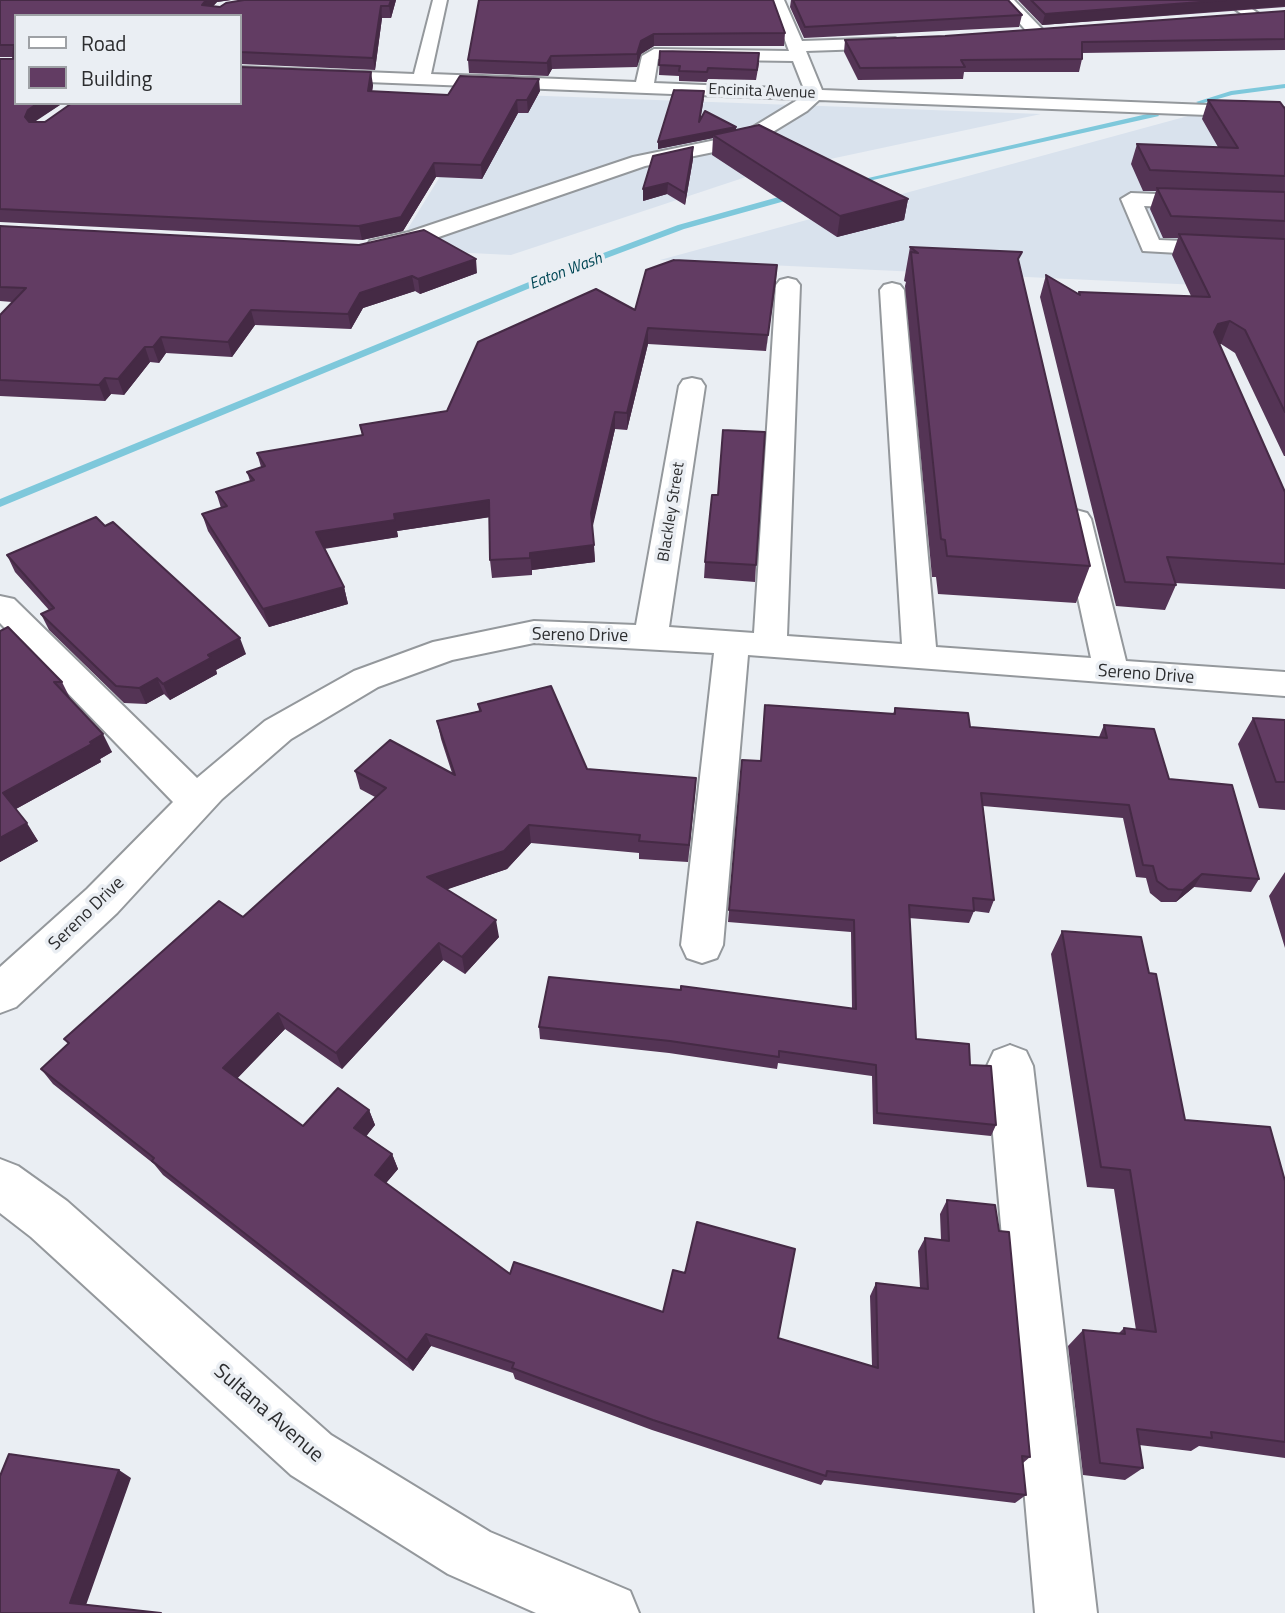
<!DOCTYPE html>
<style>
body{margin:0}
#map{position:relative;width:1285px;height:1613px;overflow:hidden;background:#eaeef3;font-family:"Titillium Web",sans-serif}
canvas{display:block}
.legend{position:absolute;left:14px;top:14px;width:228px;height:91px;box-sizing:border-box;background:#eaeef3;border:2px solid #9ea1a5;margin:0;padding:9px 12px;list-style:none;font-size:21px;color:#2c2d2f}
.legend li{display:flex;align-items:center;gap:14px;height:35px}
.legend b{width:35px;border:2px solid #9ea1a5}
</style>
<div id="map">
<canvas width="1285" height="1613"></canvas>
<ul class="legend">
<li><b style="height:9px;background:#fff"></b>Road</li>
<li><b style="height:19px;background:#623c63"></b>Building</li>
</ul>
</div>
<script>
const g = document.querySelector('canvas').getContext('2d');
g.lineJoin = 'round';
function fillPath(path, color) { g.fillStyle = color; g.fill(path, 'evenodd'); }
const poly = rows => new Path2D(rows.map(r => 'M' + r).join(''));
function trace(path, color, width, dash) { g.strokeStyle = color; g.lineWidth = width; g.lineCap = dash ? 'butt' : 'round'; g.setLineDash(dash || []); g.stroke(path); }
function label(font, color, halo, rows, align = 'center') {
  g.font = font + ' "Titillium Web",sans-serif'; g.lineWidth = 7; g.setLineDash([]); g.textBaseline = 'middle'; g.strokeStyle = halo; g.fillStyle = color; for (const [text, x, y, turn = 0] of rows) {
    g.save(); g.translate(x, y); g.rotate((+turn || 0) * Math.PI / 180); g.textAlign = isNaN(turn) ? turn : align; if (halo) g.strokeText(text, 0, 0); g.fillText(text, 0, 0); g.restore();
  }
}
fillPath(poly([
 [491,94,1041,114,746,177,511,255,409,250,407,230],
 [1188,116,1285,120,1285,289,660,260]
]), '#d9e2ed');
fillPath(poly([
 [1285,84,1285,88,1232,95,1200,104,1196,102,1231,91,1285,84],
 [1156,112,1159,116,846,186,842,184,1156,112],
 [800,191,804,194,803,196,684,229,564,274,0,507,0,499,558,270,678,225,800,191]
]), '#7ec8db');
const minor = poly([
 [433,0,447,0,431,74,636,82,642,56,654,49,789,51,770,0,784,0,802,41,895,38,903,43,895,48,806,51,822,90,1285,108,1285,118,819,100,807,111,753,144,645,166,424,242,378,253,367,246,370,241,409,232,633,157,740,135,799,99,240,77,240,67,414,74,433,0],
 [658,59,793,61,804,89,654,83,658,59],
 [999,0,1014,0,1042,29,1042,35,1030,35,999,0],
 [1222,0,1239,0,1262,16,1259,19,1249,19,1222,0],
 [1131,193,1285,199,1285,211,1144,206,1159,240,1285,245,1285,259,1143,251,1121,199,1131,193],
 [788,278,796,280,800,285,787,636,902,644,880,290,884,285,892,283,900,285,904,290,936,647,1091,658,1061,519,1065,513,1076,510,1087,513,1091,519,1126,661,1285,672,1285,696,748,655,723,945,717,958,702,963,687,958,681,945,714,653,534,643,452,660,378,687,291,739,222,799,117,913,16,1007,0,1013,0,967,87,889,173,802,0,623,0,596,14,599,197,778,265,721,354,671,433,642,534,621,636,625,679,386,683,380,692,378,701,380,705,386,669,627,754,633,776,285,780,280,788,278],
 [1010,1045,1026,1051,1033,1066,1097,1613,1035,1613,987,1066,994,1051,1010,1045],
 [0,1159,18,1166,67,1201,331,1435,490,1532,630,1591,639,1613,536,1613,448,1574,291,1475,31,1237,0,1213,0,1159]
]);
trace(minor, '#94989c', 4);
fillPath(minor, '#fff');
fillPath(poly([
 [0,0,231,0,217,2,213,6,220,7,244,0,396,0,391,18,382,18,375,70,240,64,240,67,373,85,372,92,448,95,540,91,528,113,518,113,482,179,436,177,403,231,362,240,0,222,0,59,13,59,13,57,0,57],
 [240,16,240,103,33,122,63,103,16,103],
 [479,0,785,33,784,46,654,46,641,54,637,67,552,69,548,76,469,73,468,60],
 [791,0,1008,0,1022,15,1019,27,804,38,790,7],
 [1018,0,1285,0,1285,7,1042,25],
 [1285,11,1285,50,1082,53,1082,59,1079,72,964,72,963,79,858,80,844,52,845,40,945,36],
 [660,51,759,63,756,80,708,79,707,82,679,81,679,76,659,75],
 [704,98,700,120,736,127,736,130,908,199,904,220,837,237,712,155,713,138,658,149,658,142],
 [1208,100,1285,109,1285,456,1284,456,1235,353,1221,344,1219,344,1285,492,1285,589,1175,583,1176,585,1165,610,1116,606,1040,297,1046,275,1078,294,1079,292,1191,296,1172,255,1178,238,1163,238,1150,209,1156,191,1143,191,1131,164,1137,144,1218,147,1202,119],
 [693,159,685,205,667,194,643,201],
 [0,226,477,273,420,294,415,291,363,308,351,329,255,325,232,357,166,353,159,363,150,362,124,395,111,394,105,401,0,396,0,315,12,302,0,301],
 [910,247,1019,264,1090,566,1076,603,938,594,936,577,932,577,905,286,906,282,904,281],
 [777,265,766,351,648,344,627,430,615,429,592,527,595,562,532,570,532,575,492,578,490,560,489,517,397,531,398,537,324,549,344,587,348,604,269,627,208,531,202,514,221,508,216,492,250,481,247,472,261,467,257,453,362,435,360,425,447,411,635,310],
 [7,555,246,654,216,670,217,674,170,700,164,694,146,704,124,703,49,630,41,614,49,610,15,572],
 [705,562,756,565,755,582,704,578],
 [0,631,62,682,71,700,112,752,100,759,101,762,16,809,38,841,0,862],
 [478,704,587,769,696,778,688,862,639,859,639,853,531,843,507,869,447,889,499,937,465,974,443,960,342,1069,285,1029,237,1078,303,1126,369,1110,375,1125,366,1136,392,1154,398,1169,386,1183,510,1274,663,1312,778,1338,872,1366,870,1296,876,1283,920,1288,918,1251,925,1238,941,1240,940,1214,947,1200,1030,1457,1023,1463,1026,1495,1015,1503,824,1480,821,1485,652,1430,515,1379,513,1373,431,1346,413,1371,163,1175,154,1164,53,1084,41,1069,68,1044,64,1039,243,917,375,797,360,789,355,771,452,773,441,739,437,721,479,711],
 [765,705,893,714,895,708,970,727,1099,737,1104,725,1169,779,1259,879,1251,892,1194,887,1176,902,1161,902,1150,893,1146,878,1136,877,1123,818,983,806,994,900,989,913,974,911,969,923,909,918,916,1039,970,1065,996,1125,991,1136,873,1124,872,1076,778,1063,777,1069,669,1053,540,1039,539,1027,852,1009,851,932,728,922,742,760,761,761],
 [1253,718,1285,720,1285,810,1259,808,1238,744],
 [1285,872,1285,948,1269,896],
 [1062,931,1149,973,1185,1120,1285,1181,1285,1458,1199,1446,1191,1451,1139,1445,1143,1468,1125,1480,1083,1475,1068,1346,1083,1330,1118,1334,1124,1328,1136,1330,1114,1189,1087,1187,1051,954]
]), '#543455');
fillPath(poly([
 [206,0,231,0,217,2,204,16,202,5],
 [391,0,396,0,391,18,389,6],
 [1226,0,1285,0,1285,6,1042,25,1045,14],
 [381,6,382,18,375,70,373,58],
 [654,34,654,46,641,54,637,67,637,54,641,41],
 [551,56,552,69,548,76,547,63],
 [371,72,373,85,370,104,368,91],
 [539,79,540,91,528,113,527,100],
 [517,100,518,113,482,179,481,165],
 [38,103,63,103,33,123,30,130,25,117,28,110],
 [736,127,736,133,713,135,713,138,658,149,658,142],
 [693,147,693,159,685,205,685,193],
 [434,163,436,177,403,231,362,240,359,226],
 [668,183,667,194,643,201,643,189],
 [908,199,904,220,837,237,840,216],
 [476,259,477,273,420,294,418,279],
 [777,265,776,281,766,351,768,335],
 [412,276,415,291,363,308,351,329,348,314,360,293],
 [251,310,255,325,232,357,228,342],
 [1230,321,1221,344,1209,347,1214,332,1218,324],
 [648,328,648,344,627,430,627,413],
 [161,337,166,353,159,363,153,347],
 [145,347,150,362,124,395,118,379],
 [105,378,111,394,105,401,99,385],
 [615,412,615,429,592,530,591,513],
 [489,500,491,517,397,531,398,537,320,549,316,532,394,514],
 [594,545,595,562,532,570,532,575,530,553],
 [344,587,348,604,269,627,263,609],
 [240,638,246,654,216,670,217,674,170,700,163,684,208,655],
 [157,678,164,694,146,704,139,688],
 [103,734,112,752,100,759,101,762,14,810,3,793],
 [696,778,695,796,688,862,689,845],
 [27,823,38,841,0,862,0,838],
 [529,825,531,843,507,869,431,895,427,877],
 [1202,874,1194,887,1176,902,1183,890],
 [496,920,499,937,465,974,462,957],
 [439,943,443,960,342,1069,336,1053],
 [278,1013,285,1029,232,1084,223,1068],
 [369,1110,375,1125,361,1143,354,1128],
 [392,1154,398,1169,381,1189,375,1175],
 [426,1334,431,1346,413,1371,407,1360],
 [119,1470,131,1478,85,1608,70,1603]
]), '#452a45');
const building = poly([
 [0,0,206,0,202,5,220,7,226,3,244,0,391,0,389,6,381,6,373,58,240,52,240,16,16,16,16,103,38,103,28,110,25,117,29,122,45,122,72,103,240,103,240,67,371,72,368,91,448,95,460,76,539,79,527,100,517,100,481,165,434,163,401,217,359,226,0,209,0,59,13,59,14,45,0,45,0,0],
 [479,0,773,0,785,33,654,34,641,41,637,54,551,56,547,63,468,60,479,0],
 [793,0,1008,0,1022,15,805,27,793,0],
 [1031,0,1226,0,1045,14,1031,0],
 [1285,11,1285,39,1082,42,1082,59,961,60,965,67,860,68,845,40,945,36,1285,11],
 [660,51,759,53,757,70,708,68,707,72,679,71,680,66,659,65,660,51],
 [674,90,704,91,699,122,705,111,736,127,658,142,674,90],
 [1208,100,1280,102,1285,109,1285,176,1150,170,1137,144,1238,148,1208,100],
 [759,125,908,199,840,216,713,135,759,125],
 [693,147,685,193,668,183,643,189,653,156,693,147],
 [1157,188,1285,192,1285,221,1171,216,1157,188],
 [0,226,359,245,424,230,476,259,418,279,412,276,360,293,348,314,251,310,228,342,161,337,153,347,145,347,118,379,105,378,99,385,0,380,0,315,26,288,0,287,0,226],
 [1179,234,1285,239,1285,412,1245,330,1230,321,1218,324,1214,332,1285,492,1285,564,1167,557,1176,585,1125,582,1046,275,1080,295,1079,292,1210,297,1179,234],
 [910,247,1022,252,1018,259,1090,566,947,556,945,540,941,539,911,252,918,253,910,247],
 [674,260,777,265,768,335,648,328,627,413,615,412,591,513,594,545,530,553,530,558,490,560,489,500,394,514,395,520,316,532,344,587,263,609,202,514,227,506,216,492,254,480,247,472,265,466,257,453,363,435,360,425,447,411,478,342,596,289,635,310,646,270,674,260],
 [723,430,765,432,756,565,705,562,712,495,718,495,723,430],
 [96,517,105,526,113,522,240,638,208,655,211,658,163,684,157,678,139,688,116,686,41,614,54,608,7,555,96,517],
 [8,627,62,682,54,682,103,734,90,742,92,744,3,793,27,823,0,838,0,631,8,627],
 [551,686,587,769,696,778,689,845,639,841,640,835,529,825,504,851,427,877,496,920,462,957,439,943,336,1053,278,1013,223,1068,303,1126,338,1088,369,1110,354,1128,392,1154,375,1175,510,1274,514,1262,663,1312,673,1270,685,1273,697,1222,795,1249,778,1338,878,1368,876,1283,928,1289,925,1238,949,1241,947,1200,995,1205,999,1231,1009,1232,1030,1457,1022,1456,1026,1495,827,1471,826,1476,653,1420,512,1368,514,1363,426,1334,407,1360,152,1161,154,1158,41,1069,69,1043,64,1039,219,901,243,917,386,788,355,771,390,740,455,775,437,721,481,711,478,704,551,686],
 [765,705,895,714,895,708,968,713,970,727,1107,738,1104,725,1154,729,1169,779,1232,785,1259,879,1202,874,1183,890,1168,889,1157,881,1153,866,1143,865,1129,805,981,793,994,900,973,898,974,911,909,905,916,1039,969,1044,970,1065,991,1066,996,1125,877,1113,876,1065,779,1051,779,1057,670,1041,539,1027,549,977,681,990,681,986,856,1009,854,920,729,910,742,760,761,761,765,705],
 [1253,718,1285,720,1285,782,1276,782,1253,718],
 [1062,931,1141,937,1149,973,1156,974,1185,1120,1270,1127,1285,1181,1285,1442,1211,1432,1212,1438,1137,1429,1143,1468,1100,1463,1083,1330,1125,1334,1124,1328,1156,1332,1130,1170,1101,1167,1062,931],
 [9,1454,119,1470,70,1603,161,1613,0,1613,0,1476,9,1454]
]);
fillPath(building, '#623c63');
trace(building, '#452a45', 2);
label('16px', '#2c2d2f', '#eaeef3', [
 ["Encinita Avenue",762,92,2],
 ["Blackley Street",672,512,-81]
]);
label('italic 16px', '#014755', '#eaeef3', [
 ["Eaton Wash",566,272,-21]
]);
label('18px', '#2c2d2f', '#eaeef3', [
 ["Sereno Drive",580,636,1],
 ["Sereno Drive",1146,675,4],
 ["Sereno Drive",87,914,-44]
]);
label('21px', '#2c2d2f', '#eaeef3', [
 ["Sultana Avenue",268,1414,41]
]);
</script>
